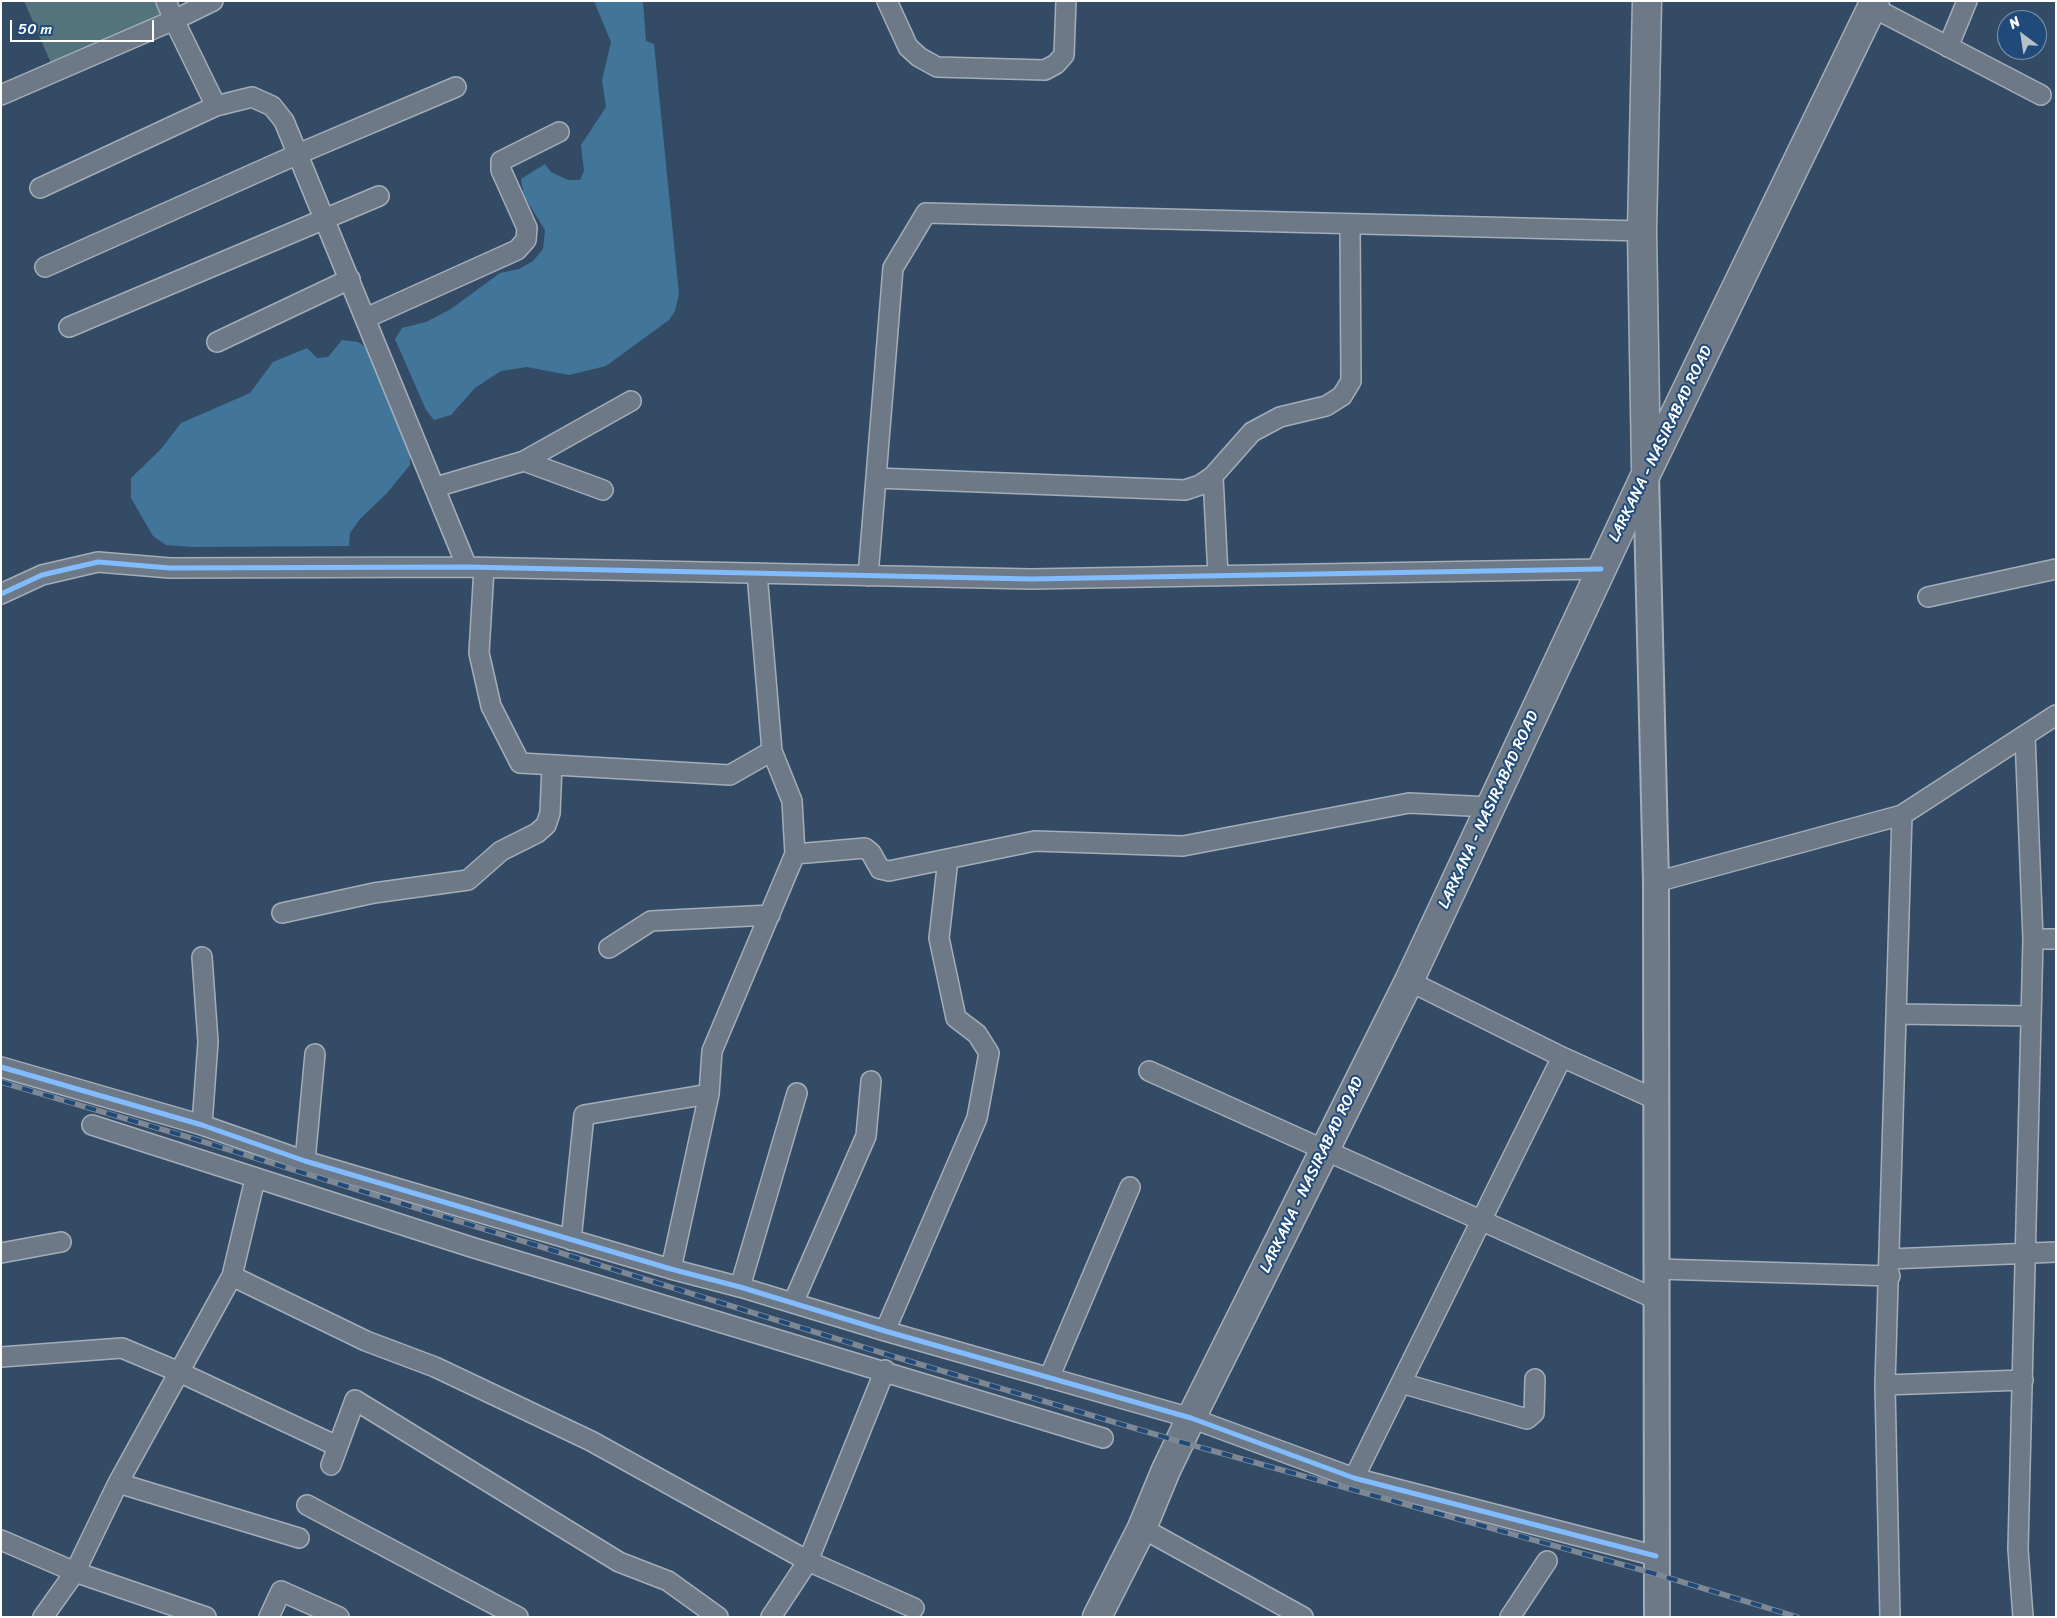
<!DOCTYPE html>
<style>
body{margin:0}
#map{position:relative;width:2057px;height:1618px;overflow:hidden;background:#344b65;font-family:Sriracha,sans-serif}
canvas{display:block}
.frame{position:absolute;inset:0;border:2px solid #fff;pointer-events:none}
.north{position:absolute;left:1997px;top:10px;width:50px;height:50px;box-sizing:border-box;background:#1f4a7a;border:1px solid #7992af;border-radius:50%;rotate:329deg;font-size:14px;font-weight:700;line-height:20px;text-align:center;color:#fff}
.north::after{content:'';display:block;margin:auto;width:18px;height:22px;background:#b8c0c9;clip-path:polygon(50% 0,100% 100%,50% 72%,0 100%)}
.scale{position:absolute;left:10px;top:20px;width:144px;height:22px;box-sizing:border-box;border:2px solid #fff;border-top:0;padding-left:6px;font-size:15px;line-height:18px;white-space:nowrap;color:#fff;-webkit-text-stroke:4px #1f4a7a;paint-order:stroke}
</style>
<div id="map">
<canvas width="2057" height="1618"></canvas>
<div class="frame"></div>
<div class="north">N</div>
<div class="scale">50 m</div>
</div>
<script>
const g = document.querySelector('canvas').getContext('2d');
g.lineJoin = 'round';
function fillPath(path, color) { g.fillStyle = color; g.fill(path, 'evenodd'); }
const poly = rows => new Path2D(rows.map(r => 'M' + r).join(''));
function trace(path, color, width, dash) { g.strokeStyle = color; g.lineWidth = width; g.lineCap = dash ? 'butt' : 'round'; g.setLineDash(dash || []); g.stroke(path); }
function label(font, color, halo, rows, align = 'center') {
  g.font = font + ' Sriracha,sans-serif'; g.lineWidth = 4; g.setLineDash([]); g.textBaseline = 'middle'; g.strokeStyle = halo; g.fillStyle = color; for (const [text, x, y, turn = 0] of rows) {
    g.save(); g.translate(x, y); g.rotate((+turn || 0) * Math.PI / 180); g.textAlign = isNaN(turn) ? turn : align; if (halo) g.strokeText(text, 0, 0); g.fillText(text, 0, 0); g.restore();
  }
}
fillPath(poly([
 [24,1,156,1,161,15,51,63]
]), '#53747b');
fillPath(poly([
 [594,1,643,1,646,41,654,44,679,294,675,311,669,320,606,366,569,375,527,367,501,371,475,388,451,415,434,420,426,410,395,339,402,328,426,322,451,309,500,273,519,269,533,261,543,249,545,230,524,196,521,179,545,164,551,172,568,180,580,180,584,171,581,145,606,107,602,80,611,42],
 [342,340,358,342,372,351,410,441,410,465,387,493,360,519,350,533,349,546,193,547,166,545,153,536,131,498,131,478,161,449,181,423,250,393,273,362,307,348,317,358,328,357]
]), '#41759a');
const minor = poly([
 [213,1,174,20,216,106,252,97,272,106,284,121,467,567],
 [887,1,908,47,919,57,937,67,1045,70,1056,64,1064,55,1066,1],
 [1872,7,2041,95],
 [1948,47,1967,1],
 [1,95,174,20,166,1],
 [40,188,216,106],
 [45,267,298,154,456,87],
 [366,318,517,250,526,240,527,228,501,170,501,161,559,132],
 [69,327,379,196],
 [217,342,350,279],
 [524,461,603,490],
 [1213,476,1218,576],
 [876,478,1185,490,1200,485,1213,476,1252,432,1280,417,1326,406,1342,396,1351,381,1350,224],
 [436,487,524,461,631,401],
 [484,568,479,653,491,706,520,763,730,775,772,751],
 [868,576,893,268,926,213,1642,231],
 [1,594,42,575,98,562,170,568,467,567,1031,579,1601,569],
 [1928,597,2056,569],
 [795,854,865,848,871,853,880,869,889,871,1035,841,1183,846,1409,803,1490,807],
 [1656,882,1902,815,2056,715],
 [282,913,374,893,468,880,501,851,537,833,546,825,550,813,552,765],
 [2033,939,2056,939],
 [609,948,651,921,770,915],
 [202,957,208,1042,202,1125],
 [1409,981,1562,1057,1657,1100],
 [1897,1014,2031,1016],
 [1,1067,202,1125,305,1161,671,1269,740,1287,885,1331,1191,1418,1354,1478,1656,1556],
 [1149,1071,1658,1300],
 [92,1125,471,1247,1103,1438],
 [305,1161,315,1054],
 [571,1240,584,1115,709,1094],
 [1,1253,61,1242],
 [1890,1259,2056,1252],
 [671,1269,709,1094,712,1051,795,854,792,801,772,751,757,573],
 [1658,1269,1890,1276],
 [232,1276,366,1341,435,1367,591,1441,808,1561,914,1608],
 [740,1287,797,1093],
 [793,1303,866,1136,871,1081],
 [885,1331,977,1118,989,1053,977,1034,956,1018,939,938,948,859],
 [1,1357,122,1348,179,1372,337,1446],
 [1049,1378,1130,1187],
 [1401,1383,1527,1419,1534,1413,1535,1379],
 [1885,1385,2023,1380],
 [331,1465,355,1400,619,1562,668,1581,718,1617],
 [1354,1478,1562,1057],
 [118,1483,299,1538],
 [307,1505,518,1617],
 [1142,1528,1303,1617],
 [1,1540,75,1572,43,1617],
 [206,1617,75,1572,118,1483,232,1276,255,1179],
 [269,1617,281,1591,339,1617],
 [771,1617,808,1561,885,1370],
 [1510,1617,1547,1561],
 [1890,1617,1885,1385,1902,815],
 [2023,1617,2018,1549,2033,939,2025,735]
]);
const tertiary = poly([
 [1646,474,1656,882,1657,1617]
]);
const secondary = poly([
 [1646,467,1642,231,1647,1],
 [1097,1617,1142,1528,1166,1470,1191,1418,1409,981,1646,474,1875,1]
]);
trace(minor, '#a4aeba', 22);
trace(tertiary, '#a4aeba', 28);
trace(secondary, '#a4aeba', 31);
trace(minor, '#6d7986', 19);
trace(tertiary, '#6d7986', 24);
trace(secondary, '#6d7986', 28);
const rail = poly([
 [1,1082,188,1137,892,1356,1181,1442,1656,1574,1797,1617]
]);
trace(rail, '#7e8895', 5.5);
trace(rail, '#1f4a7a', 4, [11]);
trace(poly([
 [1,594,42,575,98,562,170,568,467,567,1031,579,1601,569],
 [1,1067,202,1125,305,1161,671,1269,740,1287,885,1331,1191,1418,1354,1478,1656,1556]
]), '#80bcff', 5);
label('16px', '#fff', '#1f4a7a', [
 ["LARKANA - NASIRABAD ROAD",1661,444,-64],
 ["LARKANA - NASIRABAD ROAD",1489,810,-65],
 ["LARKANA - NASIRABAD ROAD",1312,1175,-64]
]);
</script>
